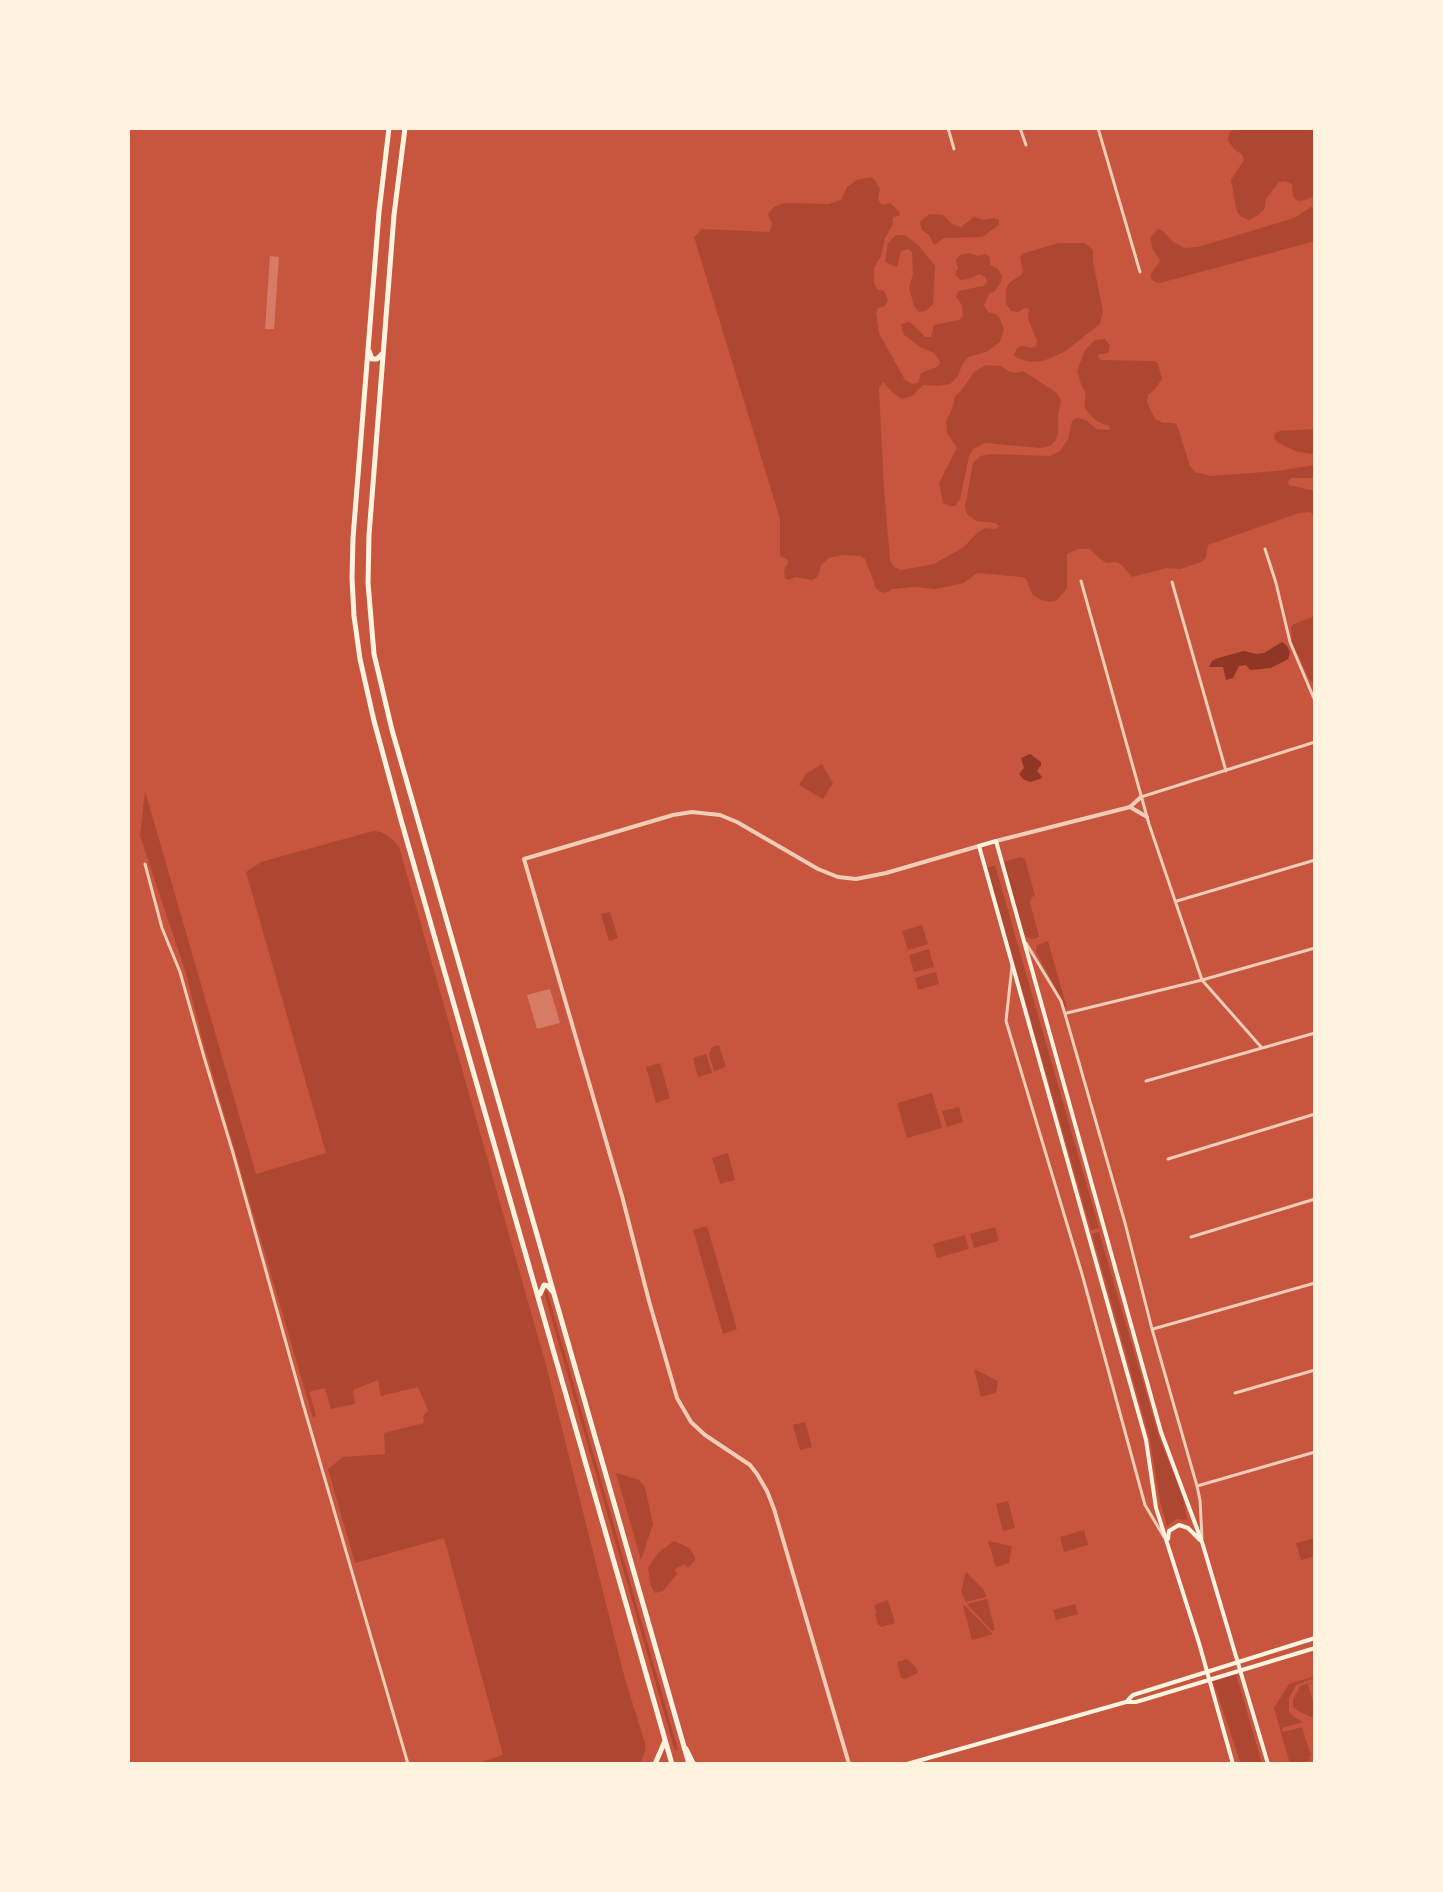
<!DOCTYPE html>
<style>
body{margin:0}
#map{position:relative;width:1443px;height:1892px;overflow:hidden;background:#c8553d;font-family:"Sofia Sans Condensed",sans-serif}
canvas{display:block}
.frame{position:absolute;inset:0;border:130px solid #fff3e0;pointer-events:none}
</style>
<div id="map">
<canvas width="1443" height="1892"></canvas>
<div class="frame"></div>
</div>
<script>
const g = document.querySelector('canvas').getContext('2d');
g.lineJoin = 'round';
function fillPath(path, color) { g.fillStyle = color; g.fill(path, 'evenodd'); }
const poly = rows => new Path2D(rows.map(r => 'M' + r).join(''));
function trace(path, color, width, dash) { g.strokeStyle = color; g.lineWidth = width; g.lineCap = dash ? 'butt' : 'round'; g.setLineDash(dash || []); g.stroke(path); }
fillPath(poly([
 [1249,128,1315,128,1315,196,1305,200,1298,201,1293,197,1292,184,1284,181,1279,182,1266,199,1265,208,1258,215,1249,220,1241,217,1237,212,1231,180,1244,160,1242,154,1236,151,1228,141,1229,133,1233,130,1245,130],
 [871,177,875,180,880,189,878,198,880,203,884,205,890,203,900,212,899,216,893,217,892,221,893,224,885,238,881,256,874,268,874,283,877,289,884,291,888,300,885,306,878,308,876,313,879,333,905,380,912,384,918,383,921,373,939,366,940,362,934,353,920,347,903,334,901,324,909,322,918,329,925,337,931,337,934,325,959,320,963,316,962,305,956,297,958,291,983,286,987,282,985,277,980,274,968,279,960,280,955,274,958,268,956,260,960,255,970,253,978,256,986,254,990,258,990,265,998,269,1002,276,1001,282,995,291,989,294,984,305,988,312,997,315,1000,319,1004,329,1000,342,986,352,968,357,962,365,958,376,950,384,937,386,923,385,912,396,902,399,892,392,883,382,879,388,884,490,890,560,894,567,901,570,934,564,964,547,976,534,985,528,994,529,999,527,996,523,976,521,967,514,965,507,973,463,980,456,992,454,1050,456,1060,451,1068,439,1072,421,1076,418,1086,420,1097,429,1108,430,1110,429,1109,426,1098,422,1089,414,1084,406,1086,394,1081,384,1077,371,1085,350,1095,340,1105,339,1110,346,1108,353,1099,354,1098,357,1101,360,1154,361,1158,364,1162,379,1154,390,1148,395,1147,402,1155,419,1163,423,1174,423,1177,425,1190,466,1195,472,1210,476,1277,471,1315,465,1315,478,1291,478,1288,481,1289,485,1315,491,1315,516,1310,512,1299,513,1208,545,1206,558,1201,562,1180,569,1167,568,1132,577,1122,565,1116,562,1107,563,1100,559,1090,549,1078,549,1067,554,1067,588,1057,600,1050,602,1041,600,1032,594,1026,579,1022,577,977,573,964,583,936,589,915,587,892,589,885,593,879,591,876,588,865,559,861,556,842,555,829,558,821,565,819,573,816,578,812,580,796,577,788,580,785,578,784,570,788,564,788,560,780,556,780,519,694,237,702,229,769,232,771,229,772,223,768,214,774,207,784,203,828,204,841,200,847,187,857,180],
 [1311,207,1315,208,1315,241,1160,283,1155,282,1151,279,1151,274,1160,261,1153,249,1150,238,1158,229,1164,232,1172,241,1184,248,1198,247,1294,218],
 [929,214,943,215,952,224,961,227,974,217,985,220,994,218,999,220,999,225,982,237,944,238,934,245,929,235,922,230,920,222],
 [896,235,905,235,918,245,935,266,933,304,926,311,919,312,914,306,909,288,913,274,912,252,908,249,901,251,897,267,885,262,888,243],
 [1058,243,1085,243,1093,250,1093,262,1103,311,1100,324,1064,352,1043,361,1030,362,1017,358,1014,355,1017,348,1023,346,1031,348,1036,346,1037,341,1028,319,1029,309,1025,308,1018,312,1011,311,1006,304,1006,289,1010,282,1020,276,1023,272,1020,257,1022,254],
 [986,365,1001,366,1010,372,1016,373,1023,371,1057,393,1061,401,1058,414,1058,433,1056,440,1050,446,1040,448,985,443,974,448,969,456,960,499,955,506,950,506,943,503,939,483,957,448,947,433,946,422,953,406,955,396,962,390,974,372],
 [1315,429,1315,454,1298,452,1277,442,1274,438,1275,433,1280,431],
 [1315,616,1315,683,1314,684,1309,679,1292,642,1291,627,1294,624],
 [822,764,833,783,823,799,799,785,806,774],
 [145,791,256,1174,326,1153,246,872,261,862,373,831,381,832,392,839,399,847,546,1365,625,1679,645,1743,646,1749,640,1764,476,1764,503,1755,444,1538,355,1563,328,1469,343,1457,385,1454,384,1433,424,1423,423,1416,428,1411,418,1387,381,1396,378,1380,353,1390,355,1404,331,1409,325,1388,309,1392,316,1415,313,1418,202,1038,185,970,140,836],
 [1021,857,1025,859,1035,896,1032,897,1030,902,1039,937,1034,939,1028,938,1023,933,1003,862],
 [995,865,1099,1228,1091,1230,987,868],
 [610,912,618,938,609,941,601,914],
 [922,925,928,944,908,950,902,931],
 [1048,941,1067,1008,1064,1007,1062,1000,1036,952,1037,945],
 [929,949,934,967,914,972,909,955],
 [936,972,939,984,918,990,915,978],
 [719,1045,726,1067,714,1071,709,1054,711,1048],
 [706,1054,712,1073,698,1077,693,1058],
 [660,1063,670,1098,656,1103,646,1067],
 [932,1093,942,1128,907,1138,897,1103],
 [959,1107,963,1122,947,1127,942,1111],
 [728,1153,735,1180,720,1184,712,1158],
 [707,1226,737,1329,723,1334,693,1230],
 [995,1227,999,1241,974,1248,970,1234],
 [1099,1232,1159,1437,1183,1497,1187,1520,1176,1519,1167,1526,1160,1502,1150,1440,1092,1234],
 [965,1235,969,1249,937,1258,933,1244],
 [547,1291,678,1750,675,1751,544,1292],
 [974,1369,998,1381,996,1393,981,1397],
 [805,1422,812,1447,800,1450,793,1425],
 [616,1473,639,1480,645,1487,653,1524,641,1560],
 [1008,1501,1015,1528,1003,1531,996,1504],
 [1084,1530,1088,1545,1064,1552,1060,1537],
 [1315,1538,1315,1556,1301,1560,1296,1543],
 [674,1541,689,1548,695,1557,695,1560,688,1568,685,1564,675,1569,677,1574,663,1591,655,1593,651,1586,648,1568,658,1553],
 [988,1541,1012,1546,1009,1563,996,1567],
 [966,1572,984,1590,986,1597,966,1602,961,1591],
 [987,1599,995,1630,992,1631,967,1604],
 [888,1600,895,1623,881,1627,880,1625,878,1625,875,1614,877,1613,874,1605],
 [1075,1604,1078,1614,1056,1620,1053,1610],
 [964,1605,993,1634,972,1640,963,1606],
 [907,1659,916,1667,918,1673,904,1679,901,1678,897,1662],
 [1236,1674,1244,1701,1262,1764,1241,1764,1213,1681],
 [1315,1676,1315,1678,1296,1685,1289,1698,1289,1712,1294,1717,1303,1722,1282,1728,1283,1732,1302,1727,1311,1756,1309,1757,1310,1760,1303,1762,1303,1764,1290,1764,1274,1708,1289,1684],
 [1315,1681,1308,1684,1315,1708,1315,1716,1311,1717,1298,1711,1293,1707,1293,1700,1300,1686]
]), '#ae4732');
fillPath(poly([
 [1282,642,1287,646,1290,652,1288,659,1271,668,1250,670,1246,665,1239,666,1233,678,1226,680,1223,667,1209,667,1212,661,1218,658,1244,651,1257,654,1264,653],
 [1030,754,1041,762,1041,765,1037,771,1042,777,1040,779,1030,782,1023,779,1019,774,1024,768,1021,758]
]), '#8f3625');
fillPath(poly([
 [270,256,279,257,274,329,265,329],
 [550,989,560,1023,537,1029,527,995]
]), '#d67c66');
trace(poly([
 [948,128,954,149],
 [1020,128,1026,145],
 [1098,128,1140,272],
 [1265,549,1276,583,1290,642,1315,701],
 [1081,581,1149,824,1202,980,1262,1048],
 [1172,582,1226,771],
 [1141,797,1315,742],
 [145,864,162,928,180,972,204,1057,233,1153,303,1404,408,1764],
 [1177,901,1315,860],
 [1026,943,1061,1001,1065,1014,1125,1223,1152,1329,1197,1486,1200,1500,1202,1538],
 [1012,966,1006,1021,1082,1274,1145,1505,1164,1537],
 [1067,1013,1202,980,1315,948],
 [1146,1081,1315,1033],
 [1168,1159,1315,1114],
 [1191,1237,1315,1199],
 [1153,1329,1315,1283],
 [1235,1393,1315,1370],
 [1197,1486,1315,1452]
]), '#f1ccb7', 3);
trace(poly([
 [1130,807,1147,817],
 [996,841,1130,807,1141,797],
 [849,1764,774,1509,767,1491,757,1474,750,1465,705,1435,691,1422,677,1398,649,1301,622,1196,524,859,673,815,692,812,720,815,737,822,818,869,838,877,856,879,886,873,979,846]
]), '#f1ccb7', 4);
trace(poly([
 [1168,1539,1169,1531,1179,1525,1188,1528,1200,1540],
 [1128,1700,1133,1695,1315,1638],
 [686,1748,694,1764],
 [907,1764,1126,1702,1136,1702,1315,1648],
 [1233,1764,1199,1643,1156,1508,1146,1440,979,846,996,841,1161,1432,1202,1542,1268,1764]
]), '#fff3e0', 4);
trace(poly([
 [389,128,379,212,353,538,352,578,354,616,360,659,374,721,401,820,672,1764],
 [405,128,394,215,369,535,368,583,374,654,392,730,689,1764],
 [369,351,372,359,377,359,383,353],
 [540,1294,544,1285,548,1286,553,1292],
 [655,1764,665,1741]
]), '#fff3e0', 5);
</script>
